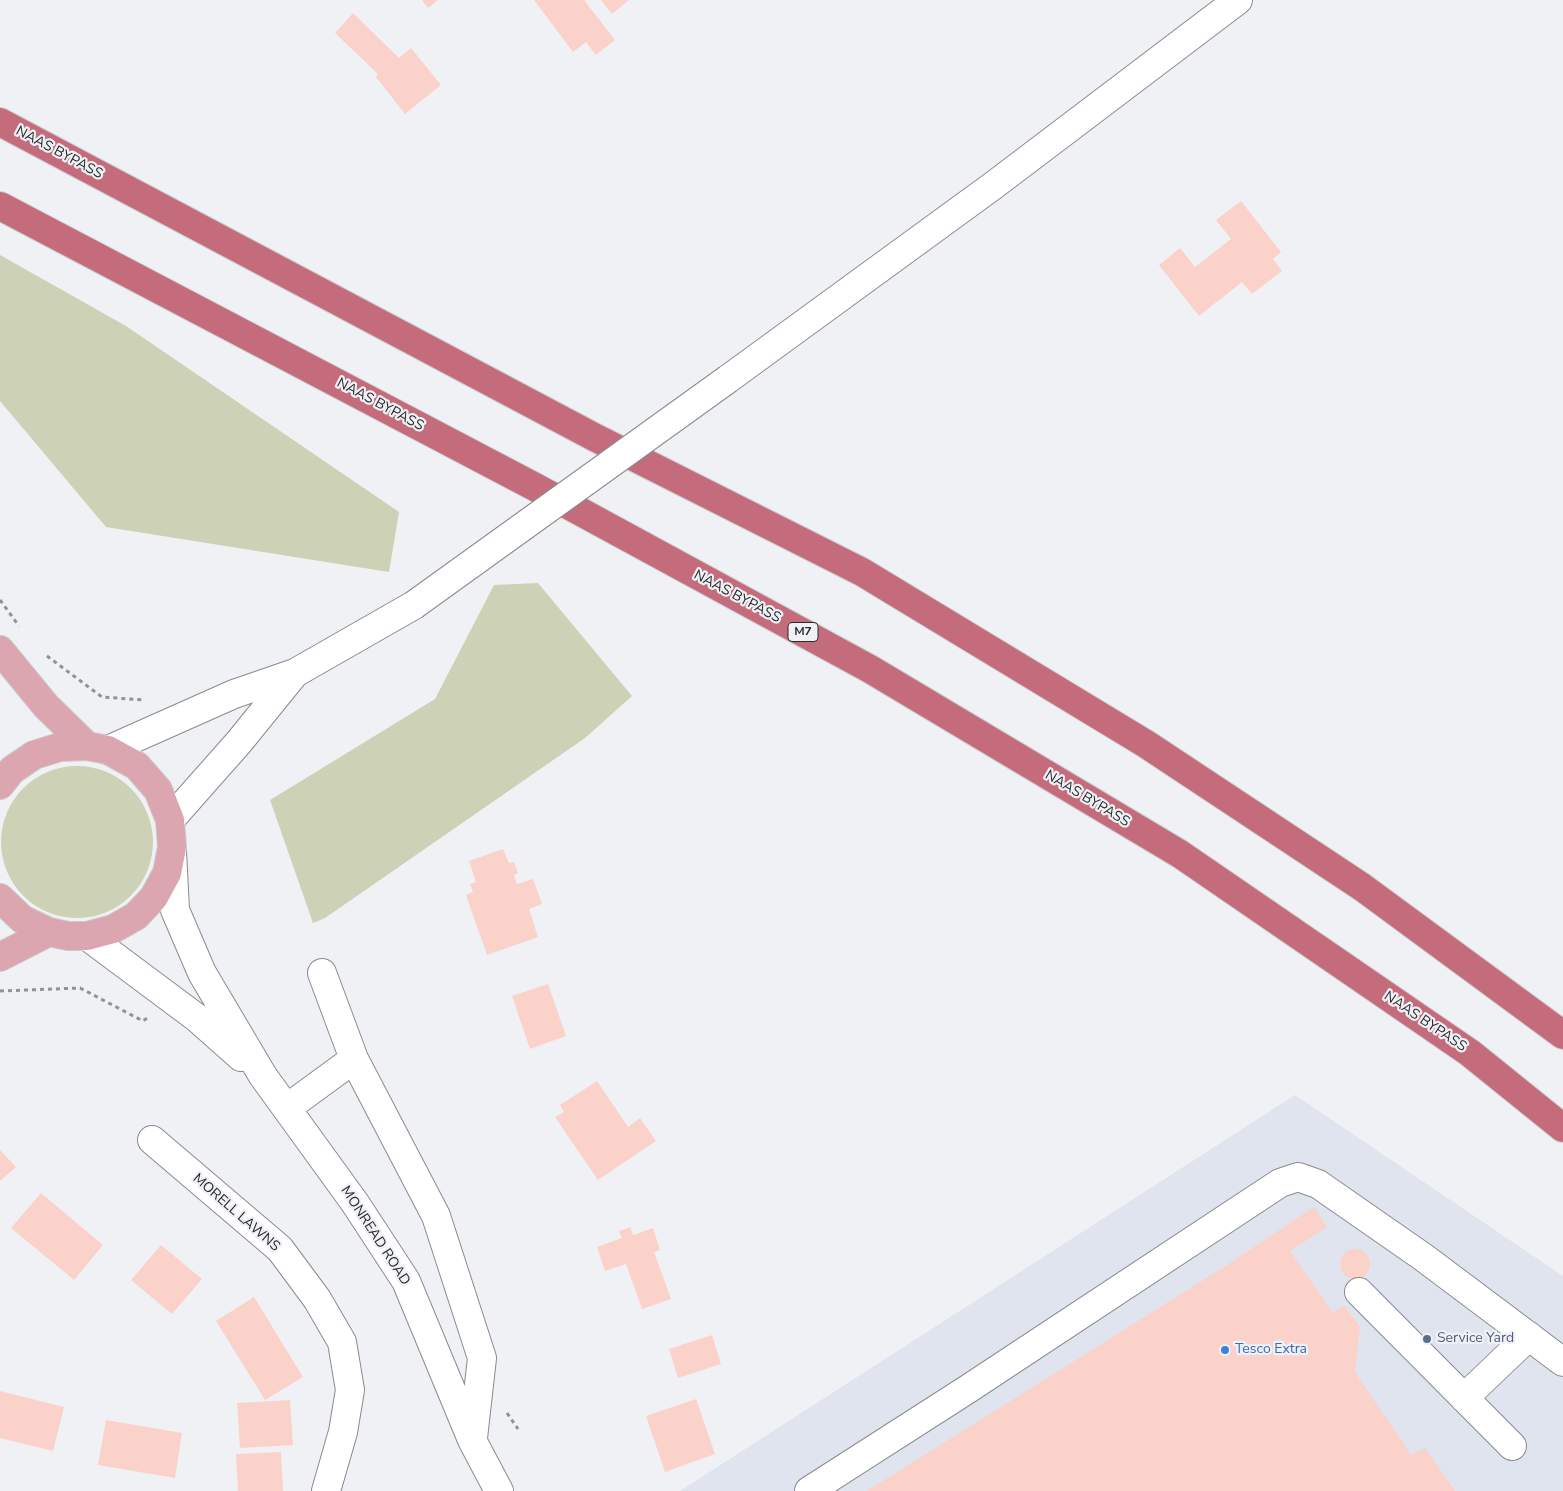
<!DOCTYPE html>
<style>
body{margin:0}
canvas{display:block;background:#eff1f5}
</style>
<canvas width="1563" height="1491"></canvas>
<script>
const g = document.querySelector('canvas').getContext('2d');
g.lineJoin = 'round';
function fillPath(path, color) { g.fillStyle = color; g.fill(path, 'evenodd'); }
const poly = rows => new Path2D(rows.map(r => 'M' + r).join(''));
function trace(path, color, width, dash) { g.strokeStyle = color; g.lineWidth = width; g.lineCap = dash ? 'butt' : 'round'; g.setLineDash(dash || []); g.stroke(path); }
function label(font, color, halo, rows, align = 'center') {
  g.font = font + ' "Nunito Sans",sans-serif'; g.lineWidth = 4.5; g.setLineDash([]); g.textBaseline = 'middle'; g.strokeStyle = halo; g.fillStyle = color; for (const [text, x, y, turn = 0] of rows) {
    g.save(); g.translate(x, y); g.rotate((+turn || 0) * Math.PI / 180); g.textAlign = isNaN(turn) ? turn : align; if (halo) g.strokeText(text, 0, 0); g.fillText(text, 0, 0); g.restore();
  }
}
fillPath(poly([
 [1295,1095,1563,1276,1563,1491,680,1491]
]), '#e0e4ef');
fillPath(poly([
 [0,255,126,326,399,512,389,572,106,527,0,401],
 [538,583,632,696,585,738,325,918,313,923,270,800,435,699,494,585],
 '1 842a76 76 0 1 1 152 0a76 76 0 1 1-152 0Z'
]), '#cdd2b6');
fillPath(poly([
 [422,0,438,0,428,8],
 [534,0,584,0,615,40,596,55,586,42,573,52],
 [601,0,629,0,612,14],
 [353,13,399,58,411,48,441,85,405,114,376,77,378,74,335,33],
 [1241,201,1281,252,1273,259,1282,271,1252,294,1242,282,1199,316,1159,265,1180,248,1195,267,1231,239,1216,220],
 [503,849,509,863,514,862,518,873,514,875,517,884,533,879,542,904,529,909,538,937,487,955,466,895,473,892,470,884,476,882,469,861],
 [548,984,566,1036,530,1049,512,996],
 [597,1081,628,1127,640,1118,656,1141,598,1180,555,1117,564,1112,560,1105],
 [0,1150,16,1167,0,1181],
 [41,1193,103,1245,74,1280,11,1228],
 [1314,1207,1327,1227,1290,1251,1333,1313,1344,1305,1360,1327,1355,1372,1411,1455,1425,1448,1455,1491,867,1491,1224,1267],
 [630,1227,633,1235,653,1228,660,1250,654,1252,671,1299,642,1309,626,1264,605,1271,597,1247,622,1238,619,1231],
 [161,1245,202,1279,172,1314,131,1280],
 '1340 1264a15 15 0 1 1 30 0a15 15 0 1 1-30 0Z',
 [254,1297,303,1377,265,1400,216,1321],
 [712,1335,721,1364,678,1378,669,1349],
 [0,1391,64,1407,53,1451,0,1438],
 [696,1399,715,1454,665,1472,646,1416],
 [290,1400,293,1445,240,1448,237,1403],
 [106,1420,182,1433,175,1478,98,1465],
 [281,1452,283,1491,238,1491,236,1454]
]), '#fbd2c9');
const minor = poly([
 [728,379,994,185,1238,0],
 [108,750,234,694,295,673,414,605],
 [170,820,239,742,295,673],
 [172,851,175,910,202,973,263,1076,355,1203,406,1281,472,1440,499,1491],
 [87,936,197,1018,241,1057],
 [322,973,354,1059,436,1216,482,1358,473,1438],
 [287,1108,354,1059],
 [152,1140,280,1249,317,1299,342,1342,350,1390,343,1432,326,1491],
 [1359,1292,1512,1446],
 [1464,1398,1529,1336],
 [809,1491,968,1389,1280,1183,1298,1177,1318,1184,1423,1257,1563,1362]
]);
const major = poly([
 [0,650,46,706,87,746],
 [0,785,12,770,34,755,60,747,87,746,108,750,137,766,158,790,170,820,172,847,167,873,154,897,136,916,113,929,87,936,68,936,49,932,22,919,0,898],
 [0,957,49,932]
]);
const highway = poly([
 [0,122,594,437,862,572,1146,744,1362,887,1563,1035],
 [0,206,535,487,870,669,1180,854,1470,1053,1563,1128]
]);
trace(minor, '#898b8e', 30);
trace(major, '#cbcccc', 30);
trace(highway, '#cbcccc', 30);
trace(poly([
 [0,600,19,626],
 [47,656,102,697,144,700],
 [0,991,80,988,143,1021,147,1018],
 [507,1413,518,1429]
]), '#909294', 3, [4, 4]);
trace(minor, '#fff', 28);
trace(major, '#dca6b0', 28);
trace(highway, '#c46b7c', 28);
const minorBridge = poly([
 [414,605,728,379]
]);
trace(minorBridge, '#898b8e', 30, []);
trace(minorBridge, '#fff', 28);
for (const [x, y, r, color] of [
 [1427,1339,5,"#5c6f8a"],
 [1225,1350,5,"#3f7fe0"]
]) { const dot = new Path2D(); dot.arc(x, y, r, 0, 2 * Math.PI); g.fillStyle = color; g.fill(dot); trace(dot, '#eff1f5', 2); }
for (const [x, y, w] of [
 [803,632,30]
]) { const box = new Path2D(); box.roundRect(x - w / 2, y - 9.5, w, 19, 4); g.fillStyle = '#eff1f5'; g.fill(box); trace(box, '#28292a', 1); }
label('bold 12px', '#28292a', null, [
 ["M7",803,632]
]);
label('14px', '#28292a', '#eff1f5', [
 ["NAAS BYPASS",59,153,28],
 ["NAAS BYPASS",380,405,28],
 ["NAAS BYPASS",737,597,28],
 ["NAAS BYPASS",1087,799,31],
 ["NAAS BYPASS",1425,1022,34],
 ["MORELL LAWNS",236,1213,41],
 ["MONREAD ROAD",375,1236,57]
]);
label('14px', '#4e5e75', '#eff1f5', [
 ["Service Yard",1437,1339]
], 'left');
label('14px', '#366cbe', '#eff1f5', [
 ["Tesco Extra",1235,1350]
], 'left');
</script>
